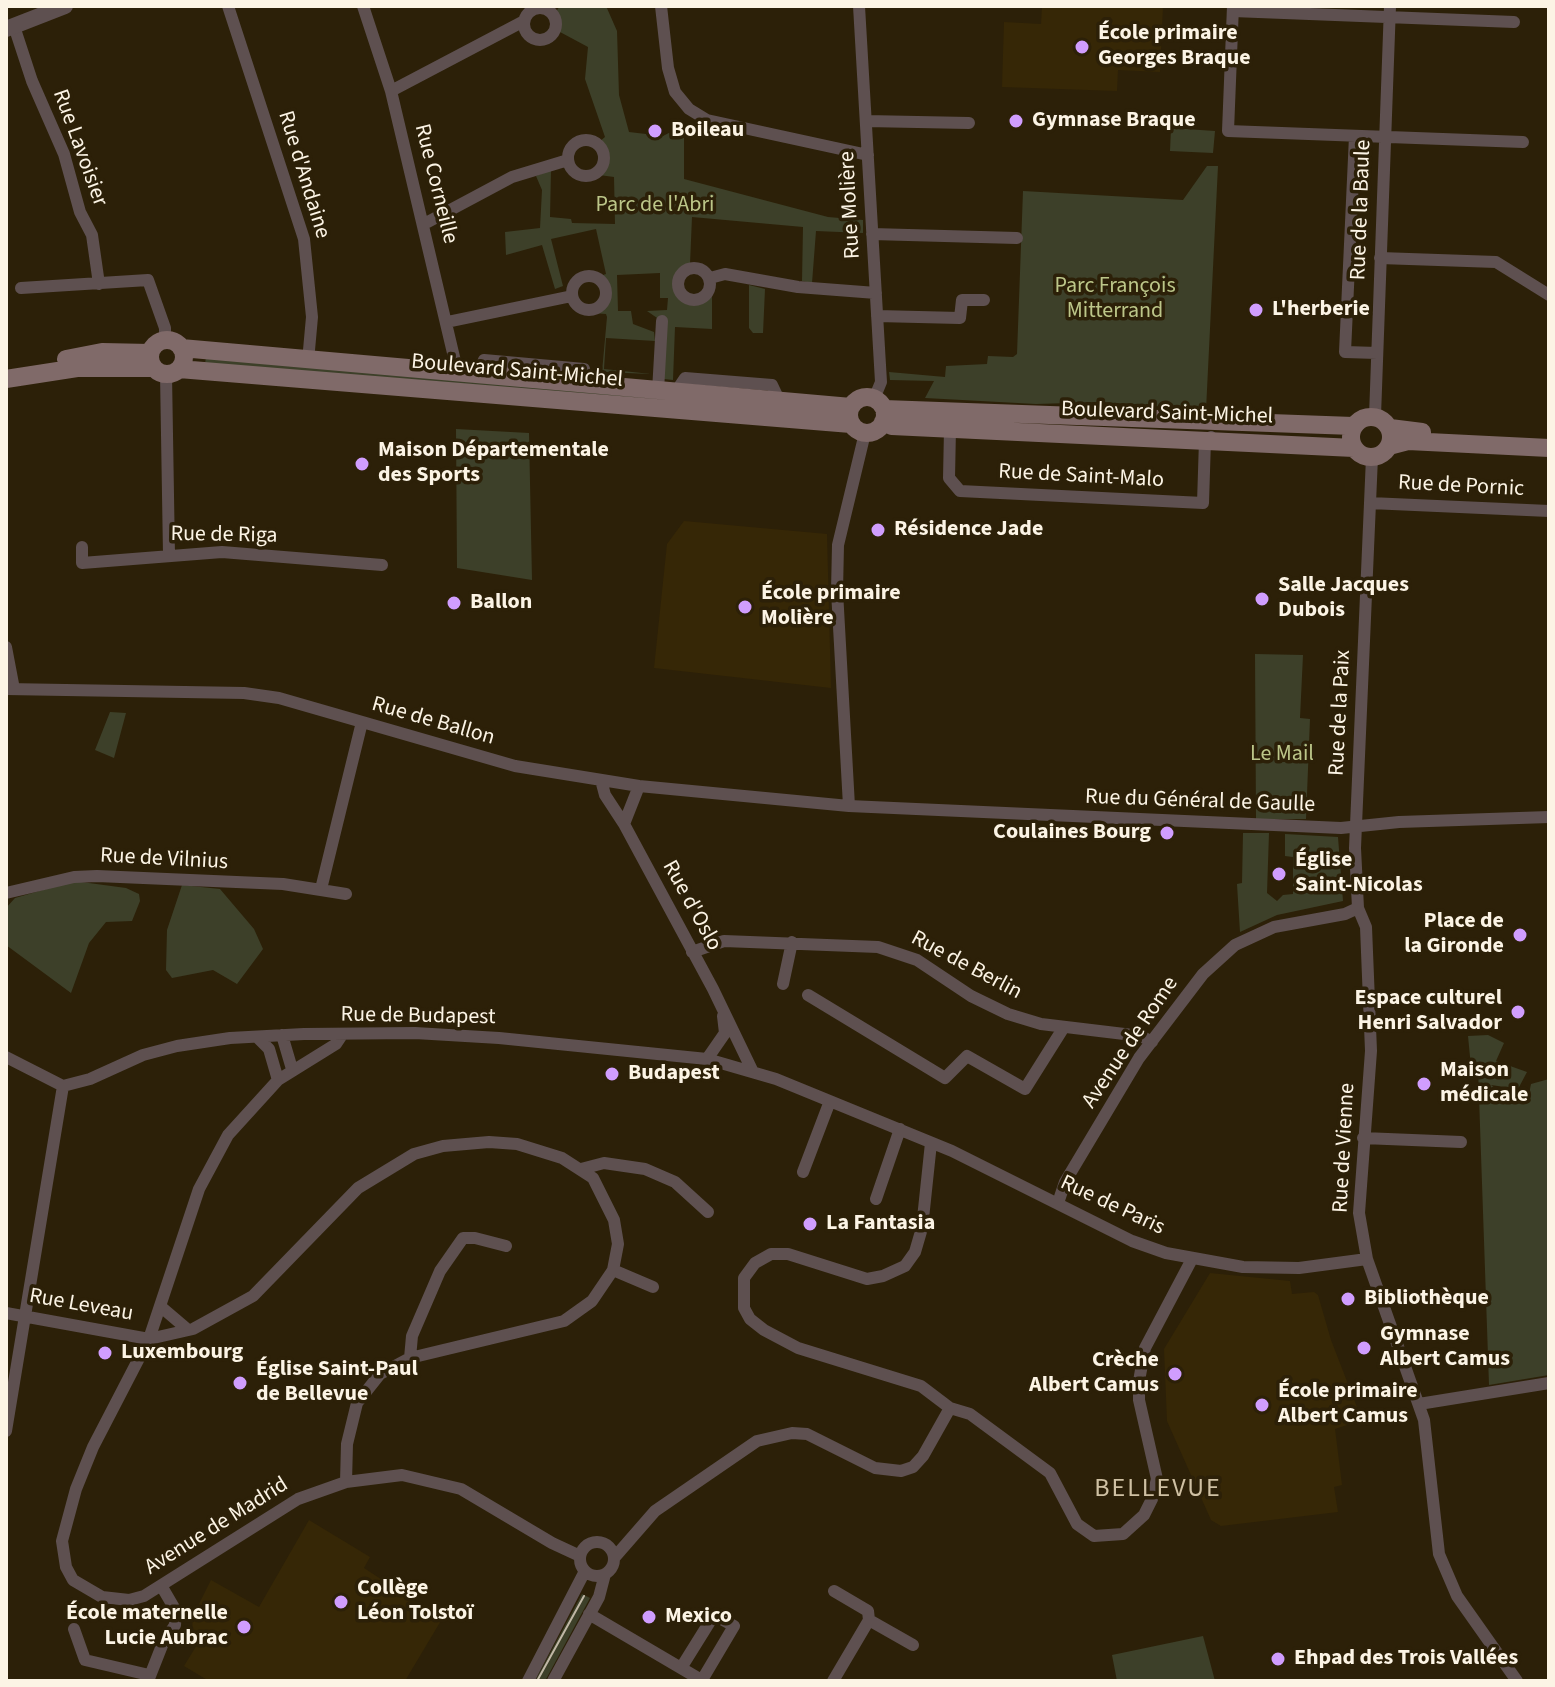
<!DOCTYPE html>
<meta charset="utf-8">
<style>
body{margin:0}
#map{position:relative;width:1555px;height:1687px;overflow:hidden;background:#2c2008;font-family:"Source Sans 3",sans-serif}
canvas{display:block}
.frame{position:absolute;inset:0;border:8px solid #fcf4e5;pointer-events:none}
</style>
<div id="map">
<canvas width="1555" height="1687"></canvas>
<div class="frame"></div>
</div>
<script>
const g = document.querySelector('canvas').getContext('2d');
g.lineJoin = 'round';
function fillPath(path, color) { g.fillStyle = color; g.fill(path, 'evenodd'); }
const poly = rows => new Path2D(rows.map(r => 'M' + r).join(''));
function trace(path, color, width, dash) { g.strokeStyle = color; g.lineWidth = width; g.lineCap = dash ? 'butt' : 'round'; g.setLineDash(dash || []); g.stroke(path); }
function label(font, color, halo, rows, align = 'center') {
  g.font = font + ' "Source Sans 3",sans-serif'; g.lineWidth = 7; g.setLineDash([]); g.textBaseline = 'middle'; g.strokeStyle = halo; g.fillStyle = color; for (const [text, x, y, turn = 0] of rows) {
    g.save(); g.translate(x, y); g.rotate((+turn || 0) * Math.PI / 180); g.textAlign = isNaN(turn) ? turn : align; if (halo) g.strokeText(text, 0, 0); g.fillText(text, 0, 0); g.restore();
  }
}
fillPath(poly([
 [1042,6,1163,6,1160,72,1118,70,1117,91,1002,87,1004,22,1041,24],
 [684,521,827,534,831,688,654,668,667,544],
 [1210,1273,1290,1281,1292,1294,1314,1292,1318,1295,1331,1340,1362,1420,1335,1429,1342,1485,1334,1487,1338,1512,1221,1526,1211,1520,1167,1421,1164,1349],
 [309,1520,370,1557,364,1568,442,1619,405,1681,209,1681,184,1666,200,1640,193,1633,192,1618,211,1580,259,1607]
]), '#362706');
fillPath(poly([
 [560,6,606,6,617,31,619,95,629,132,663,136,684,125,684,179,828,217,863,220,863,233,816,231,812,283,802,281,803,227,692,217,690,264,678,273,675,284,678,295,686,301,705,300,712,290,712,329,675,327,673,380,664,379,660,320,647,311,667,310,668,298,660,298,660,273,617,275,618,311,631,311,633,324,654,332,655,341,606,338,604,369,651,374,602,372,607,317,606,314,591,313,601,307,606,296,604,285,597,277,606,274,596,229,551,239,563,286,555,289,542,245,506,255,505,232,540,228,542,190,536,176,551,170,550,217,571,219,572,223,615,224,614,177,599,175,605,162,599,142,605,137,585,79,588,47,560,32,555,13],
 [1171,128,1215,131,1213,153,1170,151],
 [1207,166,1218,166,1206,410,1103,402,1036,404,925,398,934,381,890,380,889,372,945,377,946,366,987,364,988,356,1013,357,1017,354,1023,191,1183,200],
 [749,285,765,289,763,333,753,333,749,328],
 [206,357,841,414,205,364],
 [456,429,529,433,532,580,457,568],
 [1255,654,1303,655,1300,718,1310,719,1306,819,1256,819],
 [110,712,126,713,114,758,95,750],
 [1243,833,1269,833,1267,893,1277,901,1283,895,1293,894,1293,857,1285,856,1285,834,1338,837,1343,901,1277,915,1240,932,1237,884,1242,883],
 [74,881,126,888,139,894,140,901,132,921,106,922,89,943,71,993,6,945,6,908,15,898],
 [182,885,220,889,254,929,263,949,237,984,213,970,172,978,166,970,167,930],
 [1488,1035,1504,1043,1496,1061,1527,1072,1518,1089,1491,1085,1500,1092,1528,1099,1531,1084,1549,1079,1549,1375,1489,1385,1478,1068,1471,1067,1468,1036],
 [582,1594,590,1598,545,1681,535,1681],
 [1203,1636,1215,1681,1117,1681,1112,1655]
]), '#3d4029');
trace(poly([
 [228,6,304,239,312,317,308,361],
 [363,6,391,91,458,374],
 [661,6,668,68,675,92,689,109,707,120,868,155],
 [859,6,881,382,874,399],
 [1233,6,1228,131,1523,142],
 '524 24a16 16 0 1 1 32 0a16 16 0 1 1-32 0Z',
 [1233,11,1514,22],
 [14,26,32,81,64,154,80,212,92,235,99,284],
 [391,91,524,21],
 [866,121,969,123],
 [1355,136,1345,352,1377,353],
 '568 158a18 18 0 1 1 36 0a18 18 0 1 1-36 0Z',
 [424,224,512,177,568,160],
 [872,234,1017,238],
 [1380,258,1496,262,1549,295],
 '678 284a16 16 0 1 1 32 0a16 16 0 1 1-32 0Z',
 '572 293a17 17 0 1 1 34 0a17 17 0 1 1-34 0Z',
 [710,278,725,274,798,287,876,293],
 [21,288,148,280,165,328,165,340],
 [877,316,960,318,962,300,984,300],
 [447,322,572,296],
 [166,374,169,555],
 [477,376,484,360,584,369,588,385],
 [658,391,662,321],
 [675,393,685,378,772,385,780,402],
 [1375,416,1390,6],
 [950,429,949,478,960,491,1203,503,1205,440,1211,437],
 [1372,457,1355,848,1358,908,1366,927,1371,1051,1359,1213,1367,1259,1424,1420,1439,1554,1457,1596,1517,1681],
 [1370,503,1549,511],
 [82,547,82,563,222,552,382,565],
 [6,647,14,689],
 [6,689,244,693,279,698,515,766,639,786,849,806,1341,828,1399,822,1549,817],
 [601,780,605,795,624,824,713,989,753,1072],
 [849,806,837,591,838,545,865,433],
 [624,824,639,786],
 [321,889,362,722],
 [6,893,74,877,97,876,283,884,346,894],
 [692,952,724,941,878,947,917,960,971,996,1008,1014,1041,1024,1141,1036,1152,1042],
 [783,984,792,942],
 [808,995,945,1078,967,1056,1025,1089,1064,1027],
 [282,1035,292,1069],
 [342,1035,336,1044,278,1080,228,1135,199,1189,149,1339,93,1447,76,1489,62,1541,66,1567,73,1580,102,1597,129,1600,144,1596,298,1499,346,1482,402,1475,461,1489,552,1543,580,1556],
 [257,1037,269,1049,278,1080],
 [6,1057,63,1086,90,1079,143,1055,177,1046,230,1038,304,1034,415,1033,499,1038,707,1059,776,1079,952,1151,1132,1241,1166,1253,1243,1267,1299,1268,1367,1259],
 [707,1059,725,1033,723,1016],
 [1363,1138,1461,1142],
 [931,1143,922,1228,915,1252,905,1266,883,1276,867,1279,788,1254,771,1254,755,1263,744,1278,744,1308,750,1319,764,1330,798,1348,921,1386,950,1408,970,1414,1050,1473,1077,1524,1094,1536,1123,1534,1144,1515,1152,1499,1157,1479,1139,1400,1139,1381,1145,1348,1192,1259],
 [581,1169,604,1163,645,1169,675,1182,708,1212],
 [803,1172,830,1101],
 [876,1199,900,1129],
 [1058,1203,1065,1182,1139,1058,1203,974,1235,945,1274,927,1345,914,1358,908],
 [613,1270,653,1287],
 [160,1306,187,1329],
 [6,1313,149,1339,193,1329,253,1296,358,1188,414,1154,443,1146,489,1142,517,1144,562,1158,593,1178,614,1220,618,1244,613,1270,592,1301,564,1321,410,1358,380,1374,357,1403,347,1444,346,1482],
 [410,1358,412,1336,440,1271,463,1238,475,1238,506,1246],
 [1419,1404,1549,1383],
 [6,1431,63,1086],
 '580 1559a17 17 0 1 1 34 0a17 17 0 1 1-34 0Z',
 [614,1558,655,1511,757,1441,792,1433,807,1434,875,1468,901,1471,913,1467,923,1456,950,1408],
 [834,1591,868,1611,869,1620,913,1645],
 [589,1614,703,1681],
 [74,1629,85,1660,149,1675],
 [681,1668,714,1615,734,1626,702,1680],
 [148,1681,163,1643,175,1625,176,1611,162,1587],
 [528,1681,585,1571],
 [553,1681,599,1597,605,1574],
 [833,1681,869,1620]
]), '#5e5050', 12);
trace(poly([
 [6,29,65,6]
]), '#5e5050', 16);
trace(poly([
 '150 357a17 17 0 1 1 34 0a17 17 0 1 1-34 0Z',
 [181,348,851,407],
 [66,359,102,352,150,353],
 [179,369,851,424],
 [6,379,77,368,153,368],
 '849 415a18 18 0 1 1 36 0a18 18 0 1 1-36 0Z',
 [884,409,1353,426],
 '1351 437a20 20 0 1 1 40 0a20 20 0 1 1-40 0Z',
 [883,422,892,426,1354,448],
 [1390,428,1422,432],
 [1389,446,1408,441,1549,448]
]), '#806a69', 18);
trace(poly([
 [537,1681,584,1596]
]), '#c0b7a5', 2);
for (const [x, y, r, color] of [
 [1082,47,8,"#d09dfe"],
 [1016,121,8,"#d09dfe"],
 [655,131,8,"#d09dfe"],
 [1256,310,8,"#d09dfe"],
 [362,464,8,"#d09dfe"],
 [878,530,8,"#d09dfe"],
 [1262,599,8,"#d09dfe"],
 [454,603,8,"#d09dfe"],
 [745,607,8,"#d09dfe"],
 [1167,833,8,"#d09dfe"],
 [1279,874,8,"#d09dfe"],
 [1520,935,8,"#d09dfe"],
 [1518,1012,8,"#d09dfe"],
 [612,1074,8,"#d09dfe"],
 [1424,1084,8,"#d09dfe"],
 [810,1224,8,"#d09dfe"],
 [1348,1299,8,"#d09dfe"],
 [1364,1348,8,"#d09dfe"],
 [105,1353,8,"#d09dfe"],
 [1175,1374,8,"#d09dfe"],
 [240,1383,8,"#d09dfe"],
 [1262,1405,8,"#d09dfe"],
 [341,1602,8,"#d09dfe"],
 [649,1617,8,"#d09dfe"],
 [244,1627,8,"#d09dfe"],
 [1278,1659,8,"#d09dfe"]
]) { const dot = new Path2D(); dot.arc(x, y, r, 0, 2 * Math.PI); g.fillStyle = color; g.fill(dot); trace(dot, '#2c2008', 3); }
label('bold 22px', '#fcf4e5', '#2c2008', [
 ["École primaire",1098,34],
 ["Georges Braque",1098,59],
 ["Gymnase Braque",1032,121],
 ["Boileau",671,131],
 ["L'herberie",1272,310],
 ["Maison Départementale",378,451],
 ["des Sports",378,476],
 ["Résidence Jade",894,530],
 ["Salle Jacques",1278,586],
 ["Dubois",1278,611],
 ["École primaire",761,594],
 ["Molière",761,619],
 ["Ballon",470,603],
 ["Coulaines Bourg",1151,833,"right"],
 ["Église",1295,861],
 ["Saint-Nicolas",1295,886],
 ["Place de",1504,922,"right"],
 ["la Gironde",1504,947,"right"],
 ["Espace culturel",1502,999,"right"],
 ["Henri Salvador",1502,1024,"right"],
 ["Maison",1440,1071],
 ["médicale",1440,1096],
 ["Budapest",628,1074],
 ["La Fantasia",826,1224],
 ["Bibliothèque",1364,1299],
 ["Gymnase",1380,1335],
 ["Albert Camus",1380,1360],
 ["Luxembourg",121,1353],
 ["Crèche",1159,1361,"right"],
 ["Albert Camus",1159,1386,"right"],
 ["Église Saint-Paul",256,1370],
 ["de Bellevue",256,1395],
 ["École primaire",1278,1392],
 ["Albert Camus",1278,1417],
 ["Collège",357,1589],
 ["Léon Tolstoï",357,1614],
 ["École maternelle",228,1614,"right"],
 ["Lucie Aubrac",228,1639,"right"],
 ["Mexico",665,1617],
 ["Ehpad des Trois Vallées",1294,1659]
], 'left');
label('22px', '#fcf4e5', '#2c2008', [
 ["Rue Lavoisier",79,148,70],
 ["Rue d'Andaine",303,175,73],
 ["Rue Corneille",435,184,76],
 ["Rue Molière",851,205,-93],
 ["Rue de la Baule",1362,210,-88],
 ["Boulevard Saint-Michel",517,372,5],
 ["Boulevard Saint-Michel",1167,414,2],
 ["Rue de Saint-Malo",1081,477,3],
 ["Rue de Pornic",1461,487,3],
 ["Rue de Riga",224,536,1],
 ["Rue de la Paix",1341,713,-87],
 ["Rue de Ballon",433,722,16],
 ["Rue du Général de Gaulle",1200,802,2],
 ["Rue de Vilnius",164,860,3],
 ["Rue d'Oslo",691,906,61],
 ["Rue de Berlin",966,966,28],
 ["Rue de Budapest",418,1017,1],
 ["Avenue de Rome",1131,1043,-56],
 ["Rue de Vienne",1345,1148,-87],
 ["Rue de Paris",1112,1206,25],
 ["Rue Leveau",81,1306,10],
 ["Avenue de Madrid",217,1527,-32]
]);
label('22px', '#bcc689', '#2c2008', [
 ["Parc de l'Abri",655,206],
 ["Parc François",1115,287],
 ["Mitterrand",1115,312],
 ["Le Mail",1282,755]
]);
g.letterSpacing = '2px';
label('26px', '#cfc0a3', '#2c2008', [
 ["BELLEVUE",1158,1490]
]);
g.letterSpacing = '0px';
</script>
